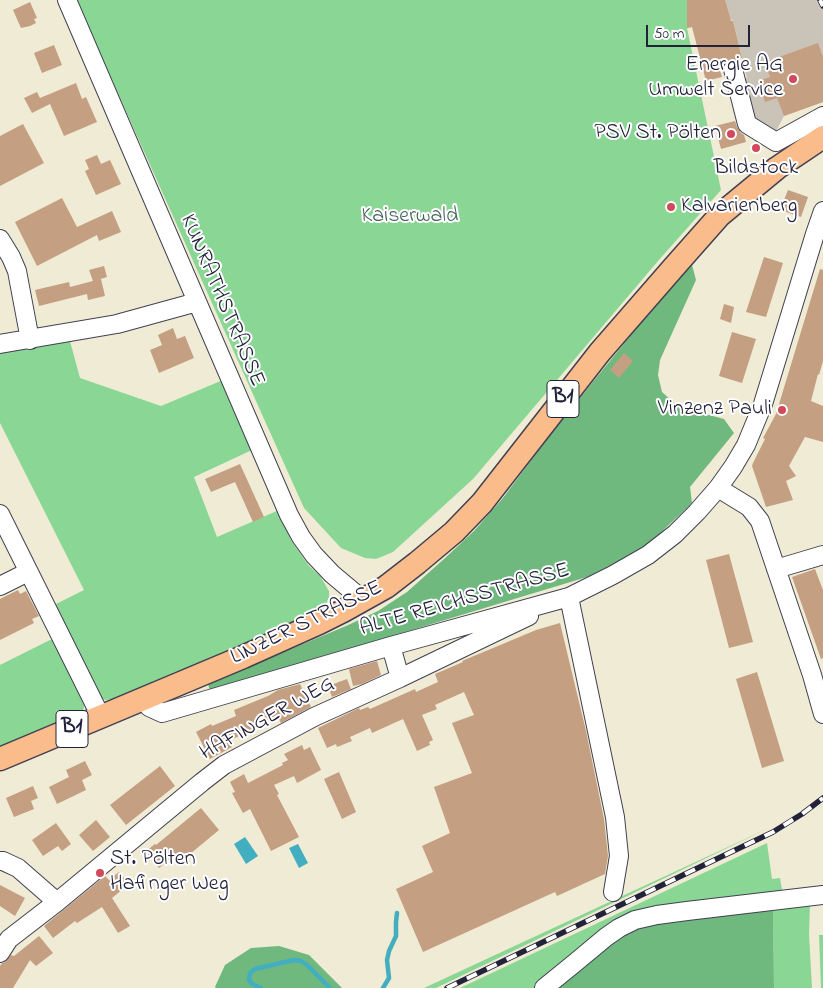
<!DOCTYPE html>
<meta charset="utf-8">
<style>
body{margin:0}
#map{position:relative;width:823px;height:988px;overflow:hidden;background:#f0ebd4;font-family:"Indie Flower",sans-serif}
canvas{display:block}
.scale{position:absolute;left:646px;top:25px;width:104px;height:22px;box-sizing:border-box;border:2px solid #22223b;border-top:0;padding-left:6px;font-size:15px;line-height:18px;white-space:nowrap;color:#22223b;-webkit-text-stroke:4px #fff;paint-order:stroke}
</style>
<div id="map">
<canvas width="823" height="988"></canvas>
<div class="scale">50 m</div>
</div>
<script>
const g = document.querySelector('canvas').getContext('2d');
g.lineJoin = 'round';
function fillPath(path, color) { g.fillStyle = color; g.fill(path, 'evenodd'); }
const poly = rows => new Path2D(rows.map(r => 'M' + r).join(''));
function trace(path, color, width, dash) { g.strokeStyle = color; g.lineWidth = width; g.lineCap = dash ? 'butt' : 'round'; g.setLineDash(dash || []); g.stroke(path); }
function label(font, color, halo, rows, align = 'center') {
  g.font = font + ' "Indie Flower",sans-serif'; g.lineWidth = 4; g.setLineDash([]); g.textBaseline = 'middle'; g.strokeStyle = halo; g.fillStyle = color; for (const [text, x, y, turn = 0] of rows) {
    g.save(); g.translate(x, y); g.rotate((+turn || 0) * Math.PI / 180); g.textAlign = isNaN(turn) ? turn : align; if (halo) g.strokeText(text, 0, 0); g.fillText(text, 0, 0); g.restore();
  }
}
fillPath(poly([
 [687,0,823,0,823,102,784,116,775,133,749,118,740,80,747,78,733,21,730,19,687,28]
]), '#c9c3b8');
fillPath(poly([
 [76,0,687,0,687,28,721,190,658,261,473,479,393,552,376,559,365,558,341,548,304,508],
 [70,341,80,378,161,406,223,380,252,450,194,477,217,537,279,510,291,540,309,566,320,576,329,591,329,598,326,604,319,610,260,640,210,661,175,672,114,699,106,700,101,699,52,606,84,590,0,423,0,351],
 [50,640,54,640,85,703,83,711,75,718,0,749,0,665],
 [771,827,436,988,424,988],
 [767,843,772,879,780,878,782,890,777,893,553,974,534,988,460,988],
 [810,904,809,934,812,988,774,988,773,909],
 [819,935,823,935,823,988,821,988]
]), '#8ad795');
fillPath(poly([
 [691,261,696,280,660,360,658,375,662,392,675,404,694,411,724,419,734,433,690,487,692,503,655,538,631,555,587,577,210,691,208,684,346,626,378,611,407,592,444,559,474,531,503,498,553,431],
 [773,909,774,988,556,988,610,943,636,928,658,922],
 [279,946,309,955,342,988,216,988,215,987,225,965,251,948]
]), '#6fb87e');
fillPath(poly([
 [245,837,258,856,246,864,234,844],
 [298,844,308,863,299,868,289,848]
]), '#42aec0');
trace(poly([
 [261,988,252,984,249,980,250,973,255,969,294,960,301,961,307,965,330,988],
 [383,988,389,978,387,960,389,951,396,936,396,922,397,913]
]), '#42aec0', 4.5);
fillPath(poly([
 [687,0,725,0,731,21,733,21,742,58,737,59,731,59,725,62,718,64,722,77,706,81,692,27,687,28],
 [30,2,37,18,34,19,36,23,30,26,21,28,13,10],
 [818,43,823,57,823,102,784,116,777,98,765,102,758,81,770,77,765,62],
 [54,45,62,65,42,73,34,53],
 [76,83,82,99,86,97,97,122,64,136,50,104,32,113,24,98,37,92,40,98],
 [735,121,737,127,741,133,744,135,746,142,721,149,715,126],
 [23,124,44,163,0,186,0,136],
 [97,155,101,164,110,160,121,184,96,195,85,171,89,169,85,160],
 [788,190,808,197,801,217,780,210],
 [62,198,77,227,112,211,121,232,99,241,97,235,37,266,15,222],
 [764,257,783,263,766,317,746,312],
 [104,266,107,277,94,281,101,279,105,296,88,300,87,294,39,306,35,290,69,282,70,287,93,281,89,270],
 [820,269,823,270,823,361,819,375,818,374,811,401,823,406,823,442,805,437,789,466,796,476,786,481,793,500,766,507,752,466,753,463,765,439,763,438,776,414],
 [724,304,734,307,731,323,720,319],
 [173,328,177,339,185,336,194,358,159,373,150,350,162,345,158,335],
 [732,332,756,339,742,383,719,376],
 [624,353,633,361,619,378,610,370],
 [240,464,264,517,253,522,235,482,211,492,205,479],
 [729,554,753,642,729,648,706,560],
 [815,569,823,590,823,658,821,659,792,577],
 [18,590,20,594,26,591,39,616,32,619,34,623,0,640,0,599],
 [560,623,586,731,604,819,608,856,605,874,557,896,555,892,423,952,396,889,433,872,422,846,450,833,434,787,472,773,452,723,474,715,464,692,435,705,437,709,422,715,433,740,429,742,430,745,417,751,403,719,372,733,370,728,350,737,352,741,337,747,336,744,327,748,318,728,359,708,360,710,368,707,370,709,415,689,416,692,438,682,435,674,463,662,462,661,536,630],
 [377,661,381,675,362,684,353,686,349,669],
 [757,672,784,761,762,768,736,679],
 [347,679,351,689,332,697,328,686],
 [300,684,311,707,281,723,277,715,257,725,258,728,228,741,232,747,210,759,196,732,211,724,212,726,236,716,234,710,268,696,278,690],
 [302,745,304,750,310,747,321,770,297,783,294,776,274,785,279,794,277,795,299,837,271,851,250,809,243,813,232,793,235,792,230,782,244,774,248,783,283,765,282,763,288,760,284,754],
 [85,761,92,775,82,780,86,790,57,804,49,787,69,777,66,770],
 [160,766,175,786,126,825,110,805],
 [339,772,356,812,342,819,324,779],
 [33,786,38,798,31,801,34,809,14,817,6,798],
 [201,808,219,830,184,859,179,853,159,868,146,851,155,844,156,845],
 [96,820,110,837,93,851,79,835],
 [56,823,71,844,62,851,58,846,43,856,32,840],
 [119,872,129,884,112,898,130,926,118,933,102,907,77,923,75,921,53,938,44,926,105,876,109,880],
 [0,885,25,898,15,916,0,906],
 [39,936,53,953,36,966,30,960,13,988,0,988,0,966,2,963,5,962,11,955,14,956]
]), '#c49f81');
const minor = poly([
 [67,0,289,515,301,537,314,555,332,574,363,600],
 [733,69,747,124,776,142,823,116],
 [0,239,11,257,17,271,30,340],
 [0,344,117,324,197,302],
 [718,488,749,507,760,521,812,675,823,714],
 [0,514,101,717],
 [776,569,823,555],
 [0,586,28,572],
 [569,597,615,817,619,856,613,892],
 [391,646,400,678],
 [144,699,149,707,162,713,391,646,569,597,613,575,648,555,675,534,697,512,718,488,733,467,746,445,763,404,815,234,823,211],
 [0,861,3,861,18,868,57,902],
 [0,953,9,939,57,902,202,782,224,765,314,717,400,678,529,616],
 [544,988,576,962,606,937,619,928,635,920,657,915,687,911,823,895]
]);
const major = poly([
 [0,759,243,657,319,623,343,611,386,587,417,563,454,532,482,503,600,352,674,267,720,215,777,168,823,137]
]);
trace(minor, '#414052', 20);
trace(major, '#414052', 25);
trace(minor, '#fff', 18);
trace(major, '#f9bc8a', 22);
const rail = poly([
 [820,0,823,6],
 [447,988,773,832,802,814,823,798]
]);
trace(rail, '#22223b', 5.5);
trace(rail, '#fff', 4, [11]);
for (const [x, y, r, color] of [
 [793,79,5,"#d1495b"],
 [731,134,5,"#d1495b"],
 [756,148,5,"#d1495b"],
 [671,207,5,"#d1495b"],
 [782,410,5,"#d1495b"],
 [100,873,5,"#d1495b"]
]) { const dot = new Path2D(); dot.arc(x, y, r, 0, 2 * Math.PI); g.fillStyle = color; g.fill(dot); trace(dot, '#fff', 2); }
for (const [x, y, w] of [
 [563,399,32],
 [72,729,32]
]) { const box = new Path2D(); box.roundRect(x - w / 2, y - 18.5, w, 37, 4); g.fillStyle = '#fff'; g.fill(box); trace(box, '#22223b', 1); }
label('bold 21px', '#22223b', null, [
 ["B1",563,399],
 ["B1",72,729]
]);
label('22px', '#22223b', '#fff', [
 ["Energie AG",783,66],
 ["Umwelt Service",783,91],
 ["PSV St. Pölten",721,134],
 ["Bildstock",756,169,"center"],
 ["Kalvarienberg",681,207,"left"],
 ["Vinzenz Pauli",772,410],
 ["St. Pölten",110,860,"left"],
 ["Hafinger Weg",110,885,"left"]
], 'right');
label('22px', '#46615a', '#fff', [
 ["Kaiserwald",410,217]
]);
label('22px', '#22223b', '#fff', [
 ["KUNRATHSTRASSE",221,301,67],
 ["ALTE REICHSSTRASSE",465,601,-16],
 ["LINZER STRASSE",307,624,-26],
 ["HAFINGER WEG",268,720,-29]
]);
</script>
